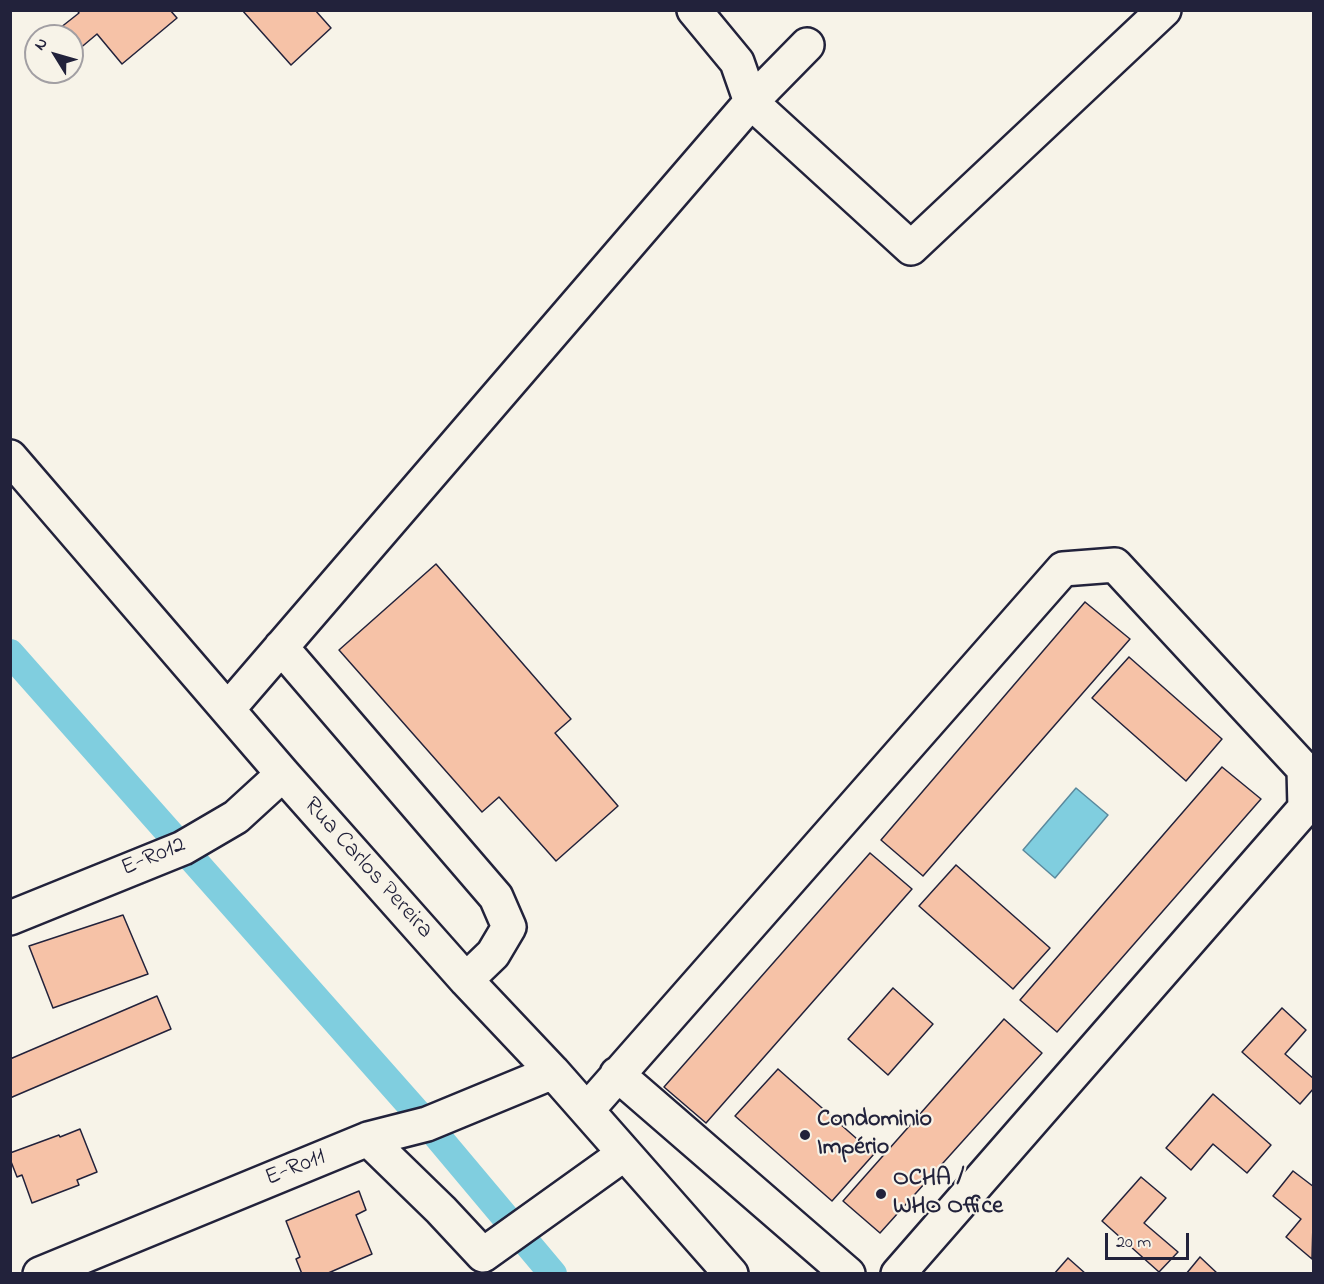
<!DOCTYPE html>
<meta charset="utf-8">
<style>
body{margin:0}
#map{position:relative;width:1324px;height:1284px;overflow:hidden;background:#f7f3e8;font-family:"Indie Flower",sans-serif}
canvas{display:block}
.frame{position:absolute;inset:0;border:12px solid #22223b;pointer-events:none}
.north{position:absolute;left:24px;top:24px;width:60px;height:60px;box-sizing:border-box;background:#f7f3e8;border:2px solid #a29fa3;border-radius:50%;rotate:307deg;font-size:16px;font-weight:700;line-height:24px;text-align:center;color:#22223b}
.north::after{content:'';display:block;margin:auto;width:21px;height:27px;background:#22223b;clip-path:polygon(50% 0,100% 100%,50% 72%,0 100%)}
.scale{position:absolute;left:1105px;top:1233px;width:84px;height:27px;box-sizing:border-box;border:3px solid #22223b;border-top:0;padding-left:8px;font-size:18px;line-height:21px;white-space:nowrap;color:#22223b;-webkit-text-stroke:4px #f7f3e8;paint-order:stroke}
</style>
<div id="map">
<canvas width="1324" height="1284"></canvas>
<div class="frame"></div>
<div class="north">N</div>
<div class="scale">20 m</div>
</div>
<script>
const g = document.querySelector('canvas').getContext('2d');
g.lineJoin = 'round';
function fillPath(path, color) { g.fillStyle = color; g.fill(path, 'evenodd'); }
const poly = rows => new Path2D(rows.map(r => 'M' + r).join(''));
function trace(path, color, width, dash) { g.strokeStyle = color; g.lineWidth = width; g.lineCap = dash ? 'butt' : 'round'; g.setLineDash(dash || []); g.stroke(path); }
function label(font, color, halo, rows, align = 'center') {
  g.font = font + ' "Indie Flower",sans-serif'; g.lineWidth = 4.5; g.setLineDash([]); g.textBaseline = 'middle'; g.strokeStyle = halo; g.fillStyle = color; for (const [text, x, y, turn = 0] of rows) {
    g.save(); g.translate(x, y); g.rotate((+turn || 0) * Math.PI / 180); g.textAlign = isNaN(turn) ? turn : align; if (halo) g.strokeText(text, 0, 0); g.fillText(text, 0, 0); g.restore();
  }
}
const water = poly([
 [1076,788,1108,815,1055,878,1023,850,1076,788]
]);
fillPath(water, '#80cedf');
trace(water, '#5a899d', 1.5);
trace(poly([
 [10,653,427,1124,553,1274]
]), '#80cedf', 28);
const building = poly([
 [77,10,170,10,177,18,122,64,97,34,78,50,72,43,72,36,67,36,60,28,79,13,77,10],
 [242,10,315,10,331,28,291,65,242,10],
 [436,564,571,719,555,733,618,806,556,861,499,797,482,812,339,650,436,564],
 [1085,602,1130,639,923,876,881,840,1085,602],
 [1129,657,1222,739,1186,781,1092,698,1129,657],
 [1222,767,1261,799,1057,1032,1020,1000,1222,767],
 [870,853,912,889,706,1123,664,1087,870,853],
 [956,865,1050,948,1013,989,919,906,956,865],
 [123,915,148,974,53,1008,29,946,123,915],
 [893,988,933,1024,888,1075,848,1039,893,988],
 [157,996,171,1029,10,1098,10,1059,157,996],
 [1282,1008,1306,1030,1285,1054,1314,1079,1314,1088,1300,1104,1242,1052,1282,1008],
 [1004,1019,1042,1053,880,1233,843,1201,1004,1019],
 [778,1069,874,1154,832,1201,735,1116,778,1069],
 [1213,1094,1271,1145,1247,1173,1213,1144,1191,1170,1166,1148,1213,1094],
 [80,1129,97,1172,77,1180,79,1185,32,1203,22,1175,17,1177,10,1159,10,1153,59,1135,60,1137,80,1129],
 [1293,1171,1314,1187,1312,1259,1286,1237,1301,1219,1273,1196,1293,1171],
 [1141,1177,1166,1198,1144,1223,1178,1252,1159,1272,1102,1221,1141,1177],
 [359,1191,366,1210,356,1215,372,1254,326,1274,302,1274,296,1259,300,1257,286,1221,359,1191],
 [1200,1257,1218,1274,1186,1274,1200,1257],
 [1068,1258,1086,1274,1054,1274,1068,1258]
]);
fillPath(building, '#f6c2a7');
trace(building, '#22223b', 1.5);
const minor = poly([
 [694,10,737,62,751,102,807,45],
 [10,457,283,774,466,980,553,1072,731,1274],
 [281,647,496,897,509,927,493,954,466,980],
 [228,709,751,102,911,248,1164,10],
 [10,918,183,848,236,817,283,774],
 [617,1074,848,1274],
 [587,1110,1063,569,1115,565,1304,769,1305,808,898,1274],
 [368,1139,441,1210,483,1255,624,1154],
 [40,1274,368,1139,427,1124,553,1072]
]);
trace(minor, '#22223b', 38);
trace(minor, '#f7f3e8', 33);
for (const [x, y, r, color] of [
 [805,1135,6,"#22223b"],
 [881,1194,6,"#22223b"]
]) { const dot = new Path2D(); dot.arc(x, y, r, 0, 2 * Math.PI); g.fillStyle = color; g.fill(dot); trace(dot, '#f7f3e8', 2); }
label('24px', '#22223b', '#f7f3e8', [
 ["E-R012",154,858,-23],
 ["Rua Carlos Pereira",367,869,48],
 ["E-R011",296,1169,-22]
]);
label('bold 24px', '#22223b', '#f7f3e8', [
 ["Condominio",817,1121],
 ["Império",817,1149],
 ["OCHA /",893,1180],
 ["WHO Office",893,1208]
], 'left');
</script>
